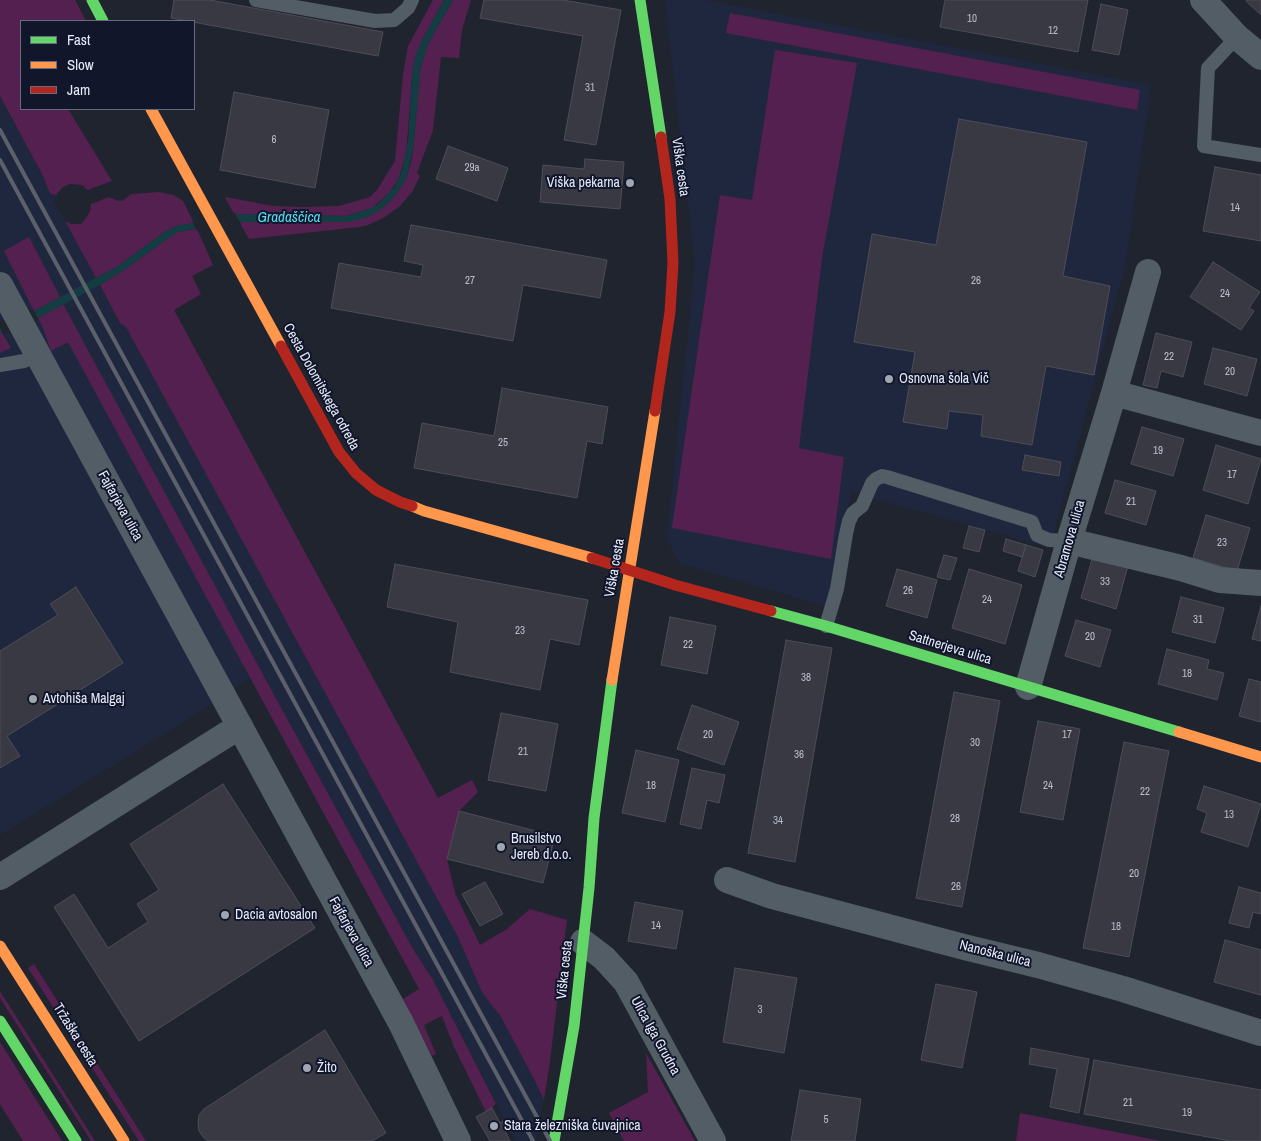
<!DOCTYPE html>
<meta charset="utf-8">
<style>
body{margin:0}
#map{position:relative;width:1261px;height:1141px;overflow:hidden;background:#20242f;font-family:"Archivo Narrow",sans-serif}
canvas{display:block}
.legend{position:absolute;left:20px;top:20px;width:175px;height:90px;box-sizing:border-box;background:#11162b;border:1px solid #666b7d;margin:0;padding:6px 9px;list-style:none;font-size:15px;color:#e5eaf9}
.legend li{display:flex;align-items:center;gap:10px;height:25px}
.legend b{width:25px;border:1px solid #666b7d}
</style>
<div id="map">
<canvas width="1261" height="1141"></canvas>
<ul class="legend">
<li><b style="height:6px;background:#63d668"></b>Fast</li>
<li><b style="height:6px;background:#ff974d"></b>Slow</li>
<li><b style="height:6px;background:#b3261e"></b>Jam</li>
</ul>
</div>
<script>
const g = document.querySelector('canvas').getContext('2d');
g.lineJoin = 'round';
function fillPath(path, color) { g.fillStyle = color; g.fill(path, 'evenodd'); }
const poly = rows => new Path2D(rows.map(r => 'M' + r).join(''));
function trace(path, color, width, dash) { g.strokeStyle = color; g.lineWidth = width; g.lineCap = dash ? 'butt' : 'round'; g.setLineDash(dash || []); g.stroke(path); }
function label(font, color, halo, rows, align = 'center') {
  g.font = font + ' "Archivo Narrow",sans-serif'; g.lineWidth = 4; g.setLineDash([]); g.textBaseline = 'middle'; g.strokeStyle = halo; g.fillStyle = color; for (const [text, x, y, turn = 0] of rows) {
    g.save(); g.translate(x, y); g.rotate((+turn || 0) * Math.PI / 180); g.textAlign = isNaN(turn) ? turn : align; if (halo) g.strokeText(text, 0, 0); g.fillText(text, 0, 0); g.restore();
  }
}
fillPath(poly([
 [665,0,705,0,1151,85,1125,266,1050,548,851,492,828,607,679,563,667,539,695,263],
 [0,97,42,174,50,194,56,195,54,202,65,221,120,323,126,327,458,937,468,961,492,1006,500,1015,534,1079,544,1100,536,1141,515,1141,433,980,413,949,261,671,185,721,0,835]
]), '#1f273f');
fillPath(poly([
 [0,0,75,0,86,21,21,21,21,109,68,109,112,181,88,190,82,185,70,184,63,187,56,195,50,194,42,174,0,96],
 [433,0,444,0,422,40,413,66,406,154,399,178,389,193,372,208,346,216,234,214,225,197,273,206,300,207,339,206,370,197,377,190,395,161,403,74,408,46],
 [453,0,471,0,462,30,459,58,441,57,433,130,417,173,420,176,412,192,400,206,385,217,368,225,359,227,249,239,239,222,348,222,394,197,405,181,411,163,414,142,419,76,423,59,428,44],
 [730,13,1140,90,1137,110,726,33],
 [775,50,857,63,822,258,799,448,844,457,831,559,672,528,720,195,752,200],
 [159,192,174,195,183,201,194,223,176,226,163,233,118,266,96,278,65,221,71,224,81,224,86,218,90,211,91,204,109,197,116,200,120,201,124,200,131,194],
 [197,229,213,265,192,276,201,294,174,310,438,798,472,780,478,792,459,811,447,859,455,893,480,945,507,929,530,909,567,920,550,1061,544,1100,534,1079,500,1015,492,1006,481,990,458,937,126,327,120,323,100,285,121,272,177,232],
 [29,237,60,297,34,311,4,251],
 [63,304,261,671,413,949,433,980,496,1104,486,1112,454,1047,442,1016,424,1025,436,1054,432,1056,403,999,419,989,68,342,51,351,44,330,38,318],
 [0,333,2,333,11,348,0,353],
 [34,964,146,1141,139,1141,28,968],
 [0,991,95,1141,91,1141,0,998],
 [0,1042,62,1141,23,1141,0,1104],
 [646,1053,695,1141,624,1141,609,1113,648,1092],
 [1020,1113,1161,1141,1016,1141]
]), '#542050');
fillPath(poly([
 [444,0,453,0,428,44,421,66,414,142,408,172,405,181,399,190,394,197,382,209,366,218,348,222,239,222,177,232,121,272,100,285,38,318,0,333,0,324,34,311,118,266,163,233,176,226,234,214,346,216,363,211,372,208,378,204,389,193,395,186,402,171,408,141,412,75,415,57,422,40]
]), '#143c43');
fillPath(poly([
 [234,212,241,224,197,231,192,221],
 [33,309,39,320,4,335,0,328,0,322]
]), '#20242f');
const building = poly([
 [174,0,210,0,383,32,378,56,171,18,174,0],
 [484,0,563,0,621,10,596,145,564,140,583,36,480,18,484,0],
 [945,0,1088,0,1078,52,940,27,945,0],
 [1247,0,1261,0,1261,15,1246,1,1247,0],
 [1101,4,1128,10,1119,55,1092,50,1101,4],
 [234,92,329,110,315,188,220,170,234,92],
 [959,119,1087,142,1063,276,1110,286,1094,375,1046,366,1032,445,981,436,983,415,949,411,947,429,903,422,915,352,854,342,872,234,936,245,959,119],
 [448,146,508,168,497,201,436,179,448,146],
 [585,159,624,162,620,209,540,202,543,165,584,169,585,159],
 [1215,167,1261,175,1261,241,1203,231,1215,167],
 [411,225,607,260,600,298,523,285,513,341,331,308,339,263,421,277,423,265,404,261,411,225],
 [1213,262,1260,292,1249,308,1254,311,1241,330,1190,297,1213,262],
 [1156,333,1192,342,1183,377,1161,371,1157,388,1143,385,1156,333],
 [1213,348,1257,359,1247,396,1204,384,1213,348],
 [502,388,608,407,602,444,587,441,577,498,414,468,422,423,494,436,502,388],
 [1142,427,1184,439,1173,476,1131,464,1142,427],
 [1216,445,1261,459,1248,504,1203,490,1216,445],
 [1025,455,1061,462,1059,476,1022,470,1025,455],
 [1115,480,1156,491,1146,525,1105,513,1115,480],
 [1206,515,1250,528,1237,571,1193,558,1206,515],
 [969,526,985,530,979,552,963,548,969,526],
 [1006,539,1026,545,1022,557,1003,551,1006,539],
 [1026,545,1043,550,1035,577,1018,571,1026,545],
 [944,555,957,558,950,580,937,577,944,555],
 [1093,556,1128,566,1116,609,1081,598,1093,556],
 [395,564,588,600,579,645,550,639,540,690,450,672,458,622,387,607,395,564],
 [897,569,937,580,927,618,886,606,897,569],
 [969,569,1022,585,1005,644,952,628,969,569],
 [76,587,123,663,7,736,20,756,0,768,0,651,58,615,50,604,76,587],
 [1181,597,1224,608,1215,643,1172,632,1181,597],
 [1261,606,1261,641,1252,639,1261,606],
 [670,617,716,626,707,674,661,665,670,617],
 [1076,620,1111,630,1100,667,1065,656,1076,620],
 [786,640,832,648,795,862,748,853,786,640],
 [1167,649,1209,660,1207,669,1224,673,1217,700,1158,684,1167,649],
 [1249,679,1261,682,1261,722,1239,716,1249,679],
 [954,692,1000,701,962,907,916,898,954,692],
 [692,705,739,722,724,765,677,749,692,705],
 [501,713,558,724,546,791,488,780,501,713],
 [1038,721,1080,729,1063,820,1020,812,1038,721],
 [1124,742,1169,751,1129,957,1083,948,1124,742],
 [636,750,679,760,665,822,622,813,636,750],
 [692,768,725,775,719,803,707,800,701,829,680,824,692,768],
 [223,784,315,928,139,1041,54,907,74,894,108,948,148,922,137,904,159,890,130,844,223,784],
 [1204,786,1261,804,1248,847,1201,832,1207,813,1197,809,1204,786],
 [459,811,555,836,543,883,447,859,459,811],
 [485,882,503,914,480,926,462,894,485,882],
 [1239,887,1261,893,1261,914,1253,912,1249,928,1229,923,1239,887],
 [635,902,683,911,676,949,628,941,635,902],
 [1225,940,1261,950,1261,995,1214,982,1225,940],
 [735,968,797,978,784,1053,723,1042,735,968],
 [936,984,977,992,962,1068,921,1060,936,984],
 [325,1030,386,1133,372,1141,208,1141,204,1138,199,1131,198,1123,199,1115,204,1109,325,1030],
 [1031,1048,1089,1059,1079,1113,1050,1107,1057,1069,1029,1064,1031,1048],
 [1094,1060,1261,1090,1261,1141,1230,1141,1084,1114,1094,1060],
 [800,1090,861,1099,855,1141,791,1141,800,1090],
 [492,1108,500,1123,504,1121,508,1129,505,1131,510,1141,490,1141,476,1117,492,1108]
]);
fillPath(building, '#393944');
trace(building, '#4d4d57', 1);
trace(poly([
 [256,0,375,21,394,20,408,8,412,0],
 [1237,37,1208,68,1204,146,1261,155],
 [0,365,24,361,37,354],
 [826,626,837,589,846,534,849,521,853,513,862,506,872,483,876,479,882,476,887,477,1032,522,1037,535,1049,540,1069,541]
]), '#525d65', 14);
trace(poly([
 [1203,0,1237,37,1261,57],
 [0,285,401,1023,458,1141],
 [1114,393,1148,272],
 [1069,541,1181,568,1220,580,1261,583],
 [1028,687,1069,541,1114,393,1261,433],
 [0,877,240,726],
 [727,880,772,896,964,947,1038,965,1123,989,1261,1033],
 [583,942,604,958,626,982,713,1141]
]), '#525d65', 26);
trace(poly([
 [92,0,103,21],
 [640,0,661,137],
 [771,611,826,626,1179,732],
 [0,1021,76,1141],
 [554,1141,574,1026,589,888,594,818,612,680]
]), '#63d668', 11);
trace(poly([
 [151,109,281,346],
 [412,506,424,511,592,558],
 [612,680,655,411],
 [1179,732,1261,757],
 [0,946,124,1141]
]), '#ff974d', 11);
trace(poly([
 [281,346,339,452,356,473,376,490,400,502,412,506],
 [655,411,670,312,673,263,670,199,661,137],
 [592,558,675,585,771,611]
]), '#b3261e', 11);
trace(poly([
 [0,130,550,1141],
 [0,160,533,1141]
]), '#5b606a', 4);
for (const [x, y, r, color] of [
 [630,183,5,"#a0a5b2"],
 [889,379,5,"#a0a5b2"],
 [33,699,5,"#a0a5b2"],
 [501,847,5,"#a0a5b2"],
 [225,915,5,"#a0a5b2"],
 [307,1068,5,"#a0a5b2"],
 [494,1126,5,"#a0a5b2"]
]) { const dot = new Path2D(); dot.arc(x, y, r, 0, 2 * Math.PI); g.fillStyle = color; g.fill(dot); trace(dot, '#11162b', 2); }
label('11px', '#babecc', null, [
 ["10",972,19],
 ["12",1053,31],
 ["31",590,88],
 ["6",274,140],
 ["29a",472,168],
 ["14",1235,208],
 ["27",470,281],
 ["26",976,281],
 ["24",1225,294],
 ["22",1169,357],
 ["20",1230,372],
 ["25",503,443],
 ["19",1158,451],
 ["17",1232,475],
 ["21",1131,502],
 ["23",1222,543],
 ["33",1105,582],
 ["26",908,591],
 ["24",987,600],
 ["31",1198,620],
 ["23",520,631],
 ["20",1090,637],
 ["22",688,645],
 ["18",1187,674],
 ["38",806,678],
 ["20",708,735],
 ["17",1067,735],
 ["30",975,743],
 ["21",523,752],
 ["36",799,755],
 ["18",651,786],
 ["24",1048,786],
 ["22",1145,792],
 ["13",1229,815],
 ["28",955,819],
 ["34",778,821],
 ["20",1134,874],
 ["26",956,887],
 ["14",656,926],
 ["18",1116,927],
 ["3",760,1010],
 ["21",1128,1103],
 ["19",1187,1113],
 ["5",826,1120]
]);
label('14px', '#e5eaf9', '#11162b', [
 ["Viška cesta",680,167,82],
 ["Cesta Dolomitskega odreda",321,387,61],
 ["Fajfarjeva ulica",120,506,61],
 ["Abramova ulica",1070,539,-74],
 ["Viška cesta",615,568,-80],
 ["Sattnerjeva ulica",950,648,17],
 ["Fajfarjeva ulica",351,932,61],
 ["Nanoška ulica",995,954,14],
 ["Viška cesta",565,970,-84],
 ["Tržaška cesta",75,1035,58],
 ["Ulica Iga Grudna",655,1036,61]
]);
label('14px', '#e5eaf9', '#11162b', [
 ["Viška pekarna",620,183,"right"],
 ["Osnovna šola Vič",899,379],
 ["Avtohiša Malgaj",43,699],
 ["Brusilstvo",511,839],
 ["Jereb d.o.o.",511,855],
 ["Dacia avtosalon",235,915],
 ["Žito",317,1068],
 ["Stara železniška čuvajnica",504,1126]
], 'left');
label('italic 15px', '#56def3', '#11162b', [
 ["Gradaščica",289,218]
]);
</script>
